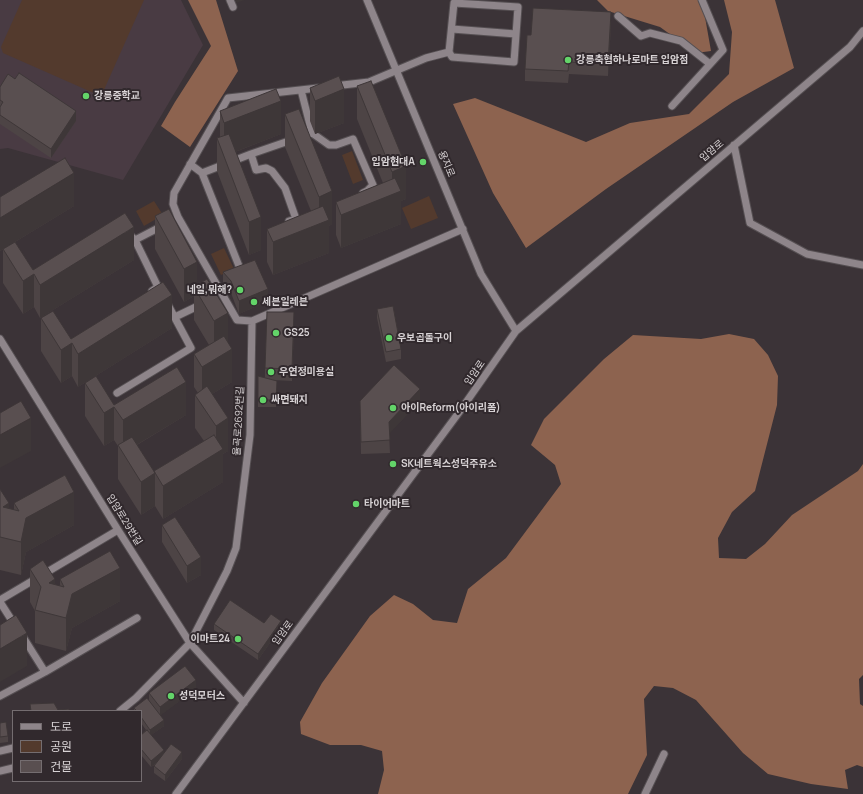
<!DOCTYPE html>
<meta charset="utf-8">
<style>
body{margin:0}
#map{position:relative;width:863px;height:794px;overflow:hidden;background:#3b3337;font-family:Manrope,"Noto Sans KR",sans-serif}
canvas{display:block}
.legend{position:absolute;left:12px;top:710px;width:130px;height:72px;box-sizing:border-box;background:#31292d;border:1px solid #746d70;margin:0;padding:5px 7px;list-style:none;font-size:12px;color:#d8d3d5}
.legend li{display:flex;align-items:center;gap:8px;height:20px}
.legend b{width:20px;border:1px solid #746d70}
</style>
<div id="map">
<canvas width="863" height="794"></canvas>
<ul class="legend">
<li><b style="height:5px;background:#8e858a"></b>도로</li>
<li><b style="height:11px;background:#533a2d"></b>공원</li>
<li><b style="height:11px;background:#594f50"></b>건물</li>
</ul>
</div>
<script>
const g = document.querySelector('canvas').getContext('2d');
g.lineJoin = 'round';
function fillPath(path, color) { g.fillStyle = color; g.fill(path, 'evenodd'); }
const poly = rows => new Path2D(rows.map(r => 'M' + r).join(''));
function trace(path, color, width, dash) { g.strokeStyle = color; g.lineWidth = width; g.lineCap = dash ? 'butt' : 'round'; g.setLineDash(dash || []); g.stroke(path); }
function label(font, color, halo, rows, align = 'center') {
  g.font = font + ' Manrope,"Noto Sans KR",sans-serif'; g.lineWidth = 4; g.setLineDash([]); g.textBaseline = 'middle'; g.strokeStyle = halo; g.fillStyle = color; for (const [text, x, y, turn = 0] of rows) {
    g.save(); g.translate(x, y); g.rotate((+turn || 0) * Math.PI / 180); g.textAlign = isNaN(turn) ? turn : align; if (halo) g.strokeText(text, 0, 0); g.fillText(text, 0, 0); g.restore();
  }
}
fillPath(poly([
 [0,0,181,0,203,45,123,180,8,148,0,149]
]), '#493b43');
fillPath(poly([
 [22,0,144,0,103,92,96,94,3,53,1,47],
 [352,151,363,180,353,184,342,155],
 [429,196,438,218,411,229,402,208],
 [154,201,163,215,144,226,136,211],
 [224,248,234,269,221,275,211,254]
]), '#533a2d');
fillPath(poly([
 [188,0,216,0,238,71,190,147,161,126,175,102,211,46],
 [597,0,702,0,711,51,696,53,660,27,608,11],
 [724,0,775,0,794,68,733,102,606,189,526,248,493,193,453,104,475,98,586,142,630,123,689,114,729,74,732,32],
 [729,334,754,339,768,355,778,376,777,405,755,491,732,512,718,538,719,558,746,559,765,544,792,515,858,471,863,464,863,675,859,679,860,704,863,706,863,767,857,765,845,770,848,789,811,784,768,774,743,753,696,700,673,688,654,686,644,699,647,755,628,794,378,794,384,770,382,751,361,745,330,745,301,734,300,722,322,683,370,616,394,595,413,604,433,620,457,623,468,589,506,558,561,484,555,465,531,445,544,419,604,359,633,335,701,339]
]), '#8d634f');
const minor = poly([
 [230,0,233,7],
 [367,0,481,274,516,331],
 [454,3,518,7,514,62,452,57,449,52,454,3],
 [618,16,641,36,650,33,681,41,710,64],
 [452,29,516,34],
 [334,86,369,82,426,58,449,52],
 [301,90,312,133,329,145,336,145,353,139,373,185,367,191,363,193],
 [672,106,723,50,702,0],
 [734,145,750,223,807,254,863,265],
 [190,164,202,173,239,266],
 [202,173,251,154],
 [289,221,296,219,285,188,272,171,266,168,256,170,251,154,312,133],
 [127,232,135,240,164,225],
 [135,240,158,287,152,291],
 [175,317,202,304],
 [252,321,237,320,178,217,173,204,174,193,228,98,318,88],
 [0,339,118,530,190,643,244,703],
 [117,393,191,348,167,303],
 [0,600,118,530],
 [0,602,16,627],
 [23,637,45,672,137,618],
 [0,696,45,672],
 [120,711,136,698,190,643,227,571,236,548,250,435,252,321,463,229],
 [0,751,13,748],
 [0,771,13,768],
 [176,794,460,411,516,331,850,47,863,31],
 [645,794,664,754]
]);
trace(minor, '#554f52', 9);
trace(minor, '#8e858a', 7);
fillPath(poly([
 [611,25,608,76,569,74,568,83,525,81,525,69,531,35],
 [357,86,406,199,401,201,401,224,341,248,336,235,336,202,383,183,357,119],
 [0,87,76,121,51,158,0,124],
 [310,88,344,123,315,134,310,121],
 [220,111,281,134,235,152,261,250,249,255,217,171,217,138,220,137],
 [285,114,332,224,329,226,329,253,273,275,267,262,267,229,311,211,285,147],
 [0,197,74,206,15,242,33,270,134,260,40,318,34,307,23,314,3,283,3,249,7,247,0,251],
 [155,216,197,285,228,342,232,382,212,394,228,451,223,454,223,482,163,519,155,506,141,515,118,479,118,446,114,440,104,446,85,416,85,383,114,405,186,415,137,445,154,472,204,441,195,428,195,395,198,393,194,387,194,354,209,345,194,320,194,296,184,302,155,249],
 [223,272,268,301,239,314,231,293,223,284],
 [377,309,401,349,401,359,386,362,377,318],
 [41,318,71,339,172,328,78,387,72,376,61,383,41,351],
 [294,325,292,381,273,380,277,381,276,407,258,407,258,376,265,378,265,368],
 [360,401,420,401,389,433,390,453,361,454],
 [0,489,9,509,14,510,14,503,74,525,26,552,21,575,0,570],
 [162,525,201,575,187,583,162,542],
 [30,569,55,585,60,586,60,579,120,601,72,628,66,651,35,643,35,611,30,602],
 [264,623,281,627,258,660,214,630,214,624],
 [196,689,160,715,164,726,151,735,164,753,182,759,165,781,154,773,154,766,156,764,151,767,141,755,141,735,146,730,141,723,141,711,134,711,134,708,149,700,149,693],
 [0,723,8,736,8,742,0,743]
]), '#4d4445');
fillPath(poly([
 [236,0,245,0,236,3],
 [611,12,611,25,608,76,608,64],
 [344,89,344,123,315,134,315,101],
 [281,101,281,134,224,156,224,123],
 [76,111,76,121,51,158,51,149],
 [406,166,406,199,401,201,401,224,341,248,341,215,392,194,392,172],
 [74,173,74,206,0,251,0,218],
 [332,191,332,224,329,226,329,253,273,275,273,242,319,224,319,197],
 [261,217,261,250,249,255,249,222],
 [134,227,134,260,40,318,40,285],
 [197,262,197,292,194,287,194,296,184,302,184,269],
 [34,274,34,307,23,314,23,281],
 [268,289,268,301,239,314,239,301],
 [172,295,172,328,78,387,78,354],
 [294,312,294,325,292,381,292,369],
 [228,313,228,346,214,354,214,321],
 [72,343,72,376,61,383,61,350],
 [232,349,232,382,202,400,202,367],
 [186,382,186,415,123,453,123,420],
 [420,389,420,401,389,434,389,422],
 [114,407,114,440,104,446,104,413],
 [31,418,31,451,0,468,0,435],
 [228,418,228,451,223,454,223,482,163,519,163,486,216,453,216,426],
 [155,473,155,506,141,515,141,482],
 [74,492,74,525,26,552,21,575,21,542,26,518],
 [9,503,9,536,3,507],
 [201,557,201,575,187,583,187,566],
 [120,568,120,601,72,628,66,651,66,618,72,594],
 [55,579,55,612,49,583],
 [281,621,281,627,258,660,258,654],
 [27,633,27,666,0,682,0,649],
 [196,680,196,689,160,716,160,707],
 [164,720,164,726,150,736,150,730],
 [164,750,164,757,151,767,151,761],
 [182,752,182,759,165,781,165,775]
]), '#3e3738');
const building = poly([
 [533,8,611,12,608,64,569,62,568,71,525,69,527,35,531,35,533,8],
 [19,73,76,111,51,149,0,115,0,107,3,102,0,100,0,87,8,74,15,79,19,73],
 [339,76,344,89,315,101,310,88,339,76],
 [371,81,406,166,392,172,357,86,371,81],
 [276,89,281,101,224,123,220,111,276,89],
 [299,109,332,191,319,197,285,114,299,109],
 [229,134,261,217,249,222,217,138,229,134],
 [65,158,74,173,0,218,0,197,65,158],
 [395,178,401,191,341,215,336,202,395,178],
 [323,206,329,220,273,242,267,229,323,206],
 [169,209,197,262,184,269,155,216,169,209],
 [125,213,134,227,40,285,34,274,23,281,3,249,15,242,33,270,125,213],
 [255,260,268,289,239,301,231,281,223,272,255,260],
 [207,279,228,313,214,321,194,287,207,279],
 [163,282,172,295,78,354,72,343,61,350,41,318,53,311,71,339,163,282],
 [393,306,401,349,386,352,377,309,393,306],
 [267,312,294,312,292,369,265,368,267,312],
 [224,336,232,349,202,367,194,354,224,336],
 [394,365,420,389,389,422,390,440,361,442,360,401,394,365],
 [177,367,186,382,123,420,114,407,104,413,85,383,96,376,114,405,177,367],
 [258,376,277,381,276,400,258,400,258,376],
 [207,386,228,418,216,426,195,395,207,386],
 [21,401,31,418,0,435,0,413,21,401],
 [214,435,223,449,163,486,154,471,214,435],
 [132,437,155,473,141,482,118,445,132,437],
 [65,475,74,492,26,518,21,542,0,537,0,489,9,503,3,507,19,511,14,503,65,475],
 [175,517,201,557,187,566,162,525,175,517],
 [110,551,120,568,72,594,66,618,35,610,41,587,30,569,43,560,55,579,49,583,64,587,60,579,110,551],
 [230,600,264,623,271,614,281,621,258,654,214,624,230,600],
 [16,615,27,633,0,649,0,625,16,615],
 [185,666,196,680,160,707,149,693,185,666],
 [147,698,164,720,150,730,141,717,141,711,137,711,134,708,147,698],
 [54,703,58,710,69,709,69,711,31,711,30,704,54,703],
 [6,722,8,736,0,737,0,723,6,722],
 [147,730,164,750,151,761,141,749,141,735,147,730],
 [171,744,182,752,165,775,154,766,171,744]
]);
fillPath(building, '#594f50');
trace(building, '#3e3738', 1);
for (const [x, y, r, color] of [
 [568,60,4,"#63d469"],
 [86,96,4,"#63d469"],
 [423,162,4,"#63d469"],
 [240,290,4,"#63d469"],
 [254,302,4,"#63d469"],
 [276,333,4,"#63d469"],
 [389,338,4,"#63d469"],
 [271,372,4,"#63d469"],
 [263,400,4,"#63d469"],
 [393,408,4,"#63d469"],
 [393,464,4,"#63d469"],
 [356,504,4,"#63d469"],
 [238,639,4,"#63d469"],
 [171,696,4,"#63d469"]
]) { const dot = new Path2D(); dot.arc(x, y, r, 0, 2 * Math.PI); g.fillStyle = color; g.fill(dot); trace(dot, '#31292d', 1.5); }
label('bold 10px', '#d8d3d5', '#31292d', [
 ["강릉축협하나로마트 입암점",576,60],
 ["강릉중학교",94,96],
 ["입암현대A",415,162,"right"],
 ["네일,뭐해?",232,290,"right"],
 ["세븐일레븐",262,302],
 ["GS25",284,333],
 ["우보곱돌구이",397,338],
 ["우연정미용실",279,372],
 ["싸면돼지",271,400],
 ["아이Reform(아이리폼)",401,408],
 ["SK네트웍스성덕주유소",401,464],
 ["타이어마트",364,504],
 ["이마트24",230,639,"right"],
 ["성덕모터스",179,696]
], 'left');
label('10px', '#d8d3d5', '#31292d', [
 ["입암로",712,151,-40],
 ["용지로",446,164,67],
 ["입암로",475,373,-55],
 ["율곡로2692번길",239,421,-87],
 ["입암로29번길",124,520,58],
 ["입암로",283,633,-53]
]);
</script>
